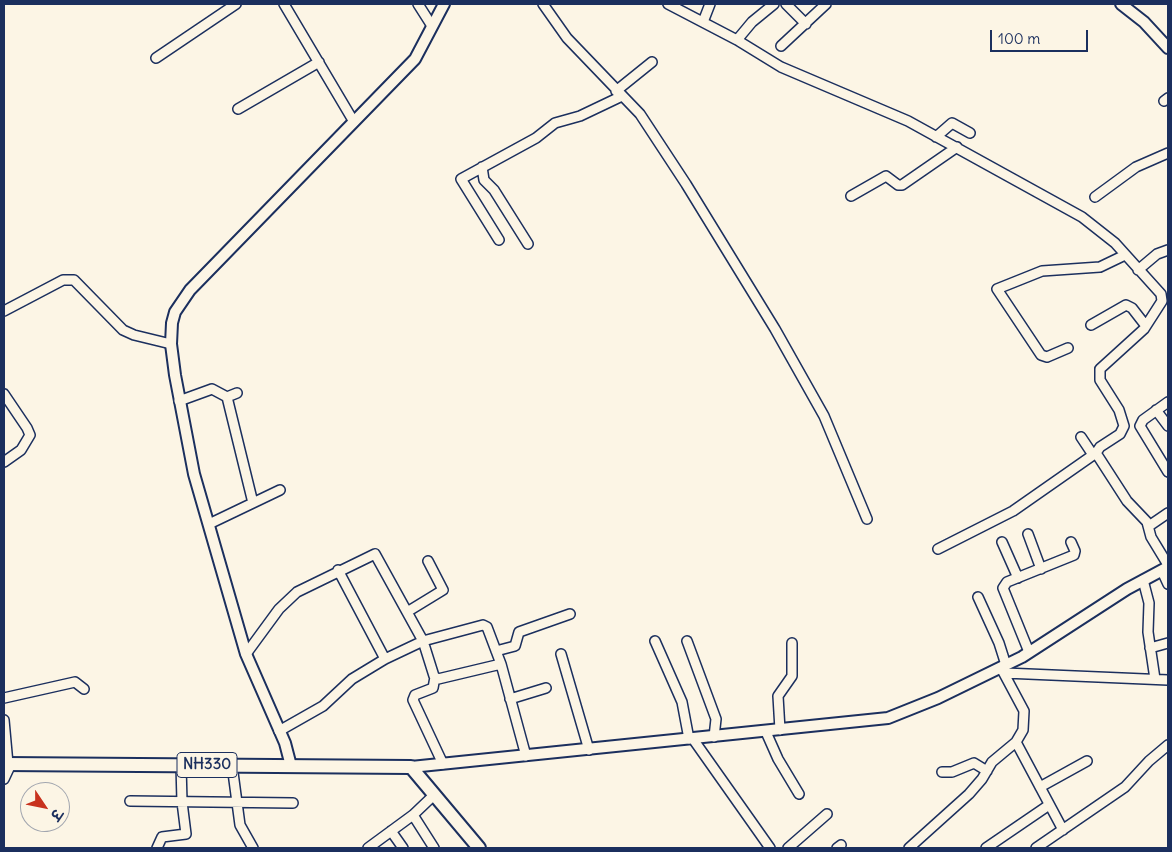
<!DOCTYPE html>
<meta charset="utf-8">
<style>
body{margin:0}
#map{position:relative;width:1172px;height:852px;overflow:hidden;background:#fcf5e5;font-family:Delius,"Playpen Sans Deva",sans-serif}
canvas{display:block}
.frame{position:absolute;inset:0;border:5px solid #1b2f5e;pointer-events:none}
.north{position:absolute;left:20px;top:782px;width:50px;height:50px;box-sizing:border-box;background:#fcf5e5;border:1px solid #a2a6af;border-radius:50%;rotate:124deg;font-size:14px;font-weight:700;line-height:20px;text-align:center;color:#1b2f5e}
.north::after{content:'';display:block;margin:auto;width:18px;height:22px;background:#c8321e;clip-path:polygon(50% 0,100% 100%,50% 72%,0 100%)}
.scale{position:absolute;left:990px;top:30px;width:98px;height:22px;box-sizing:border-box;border:2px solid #1b2f5e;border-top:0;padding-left:6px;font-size:15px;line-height:18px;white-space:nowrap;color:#1b2f5e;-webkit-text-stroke:4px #fcf5e5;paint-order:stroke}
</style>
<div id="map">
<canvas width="1172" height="852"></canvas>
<div class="frame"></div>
<div class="north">उ</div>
<div class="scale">100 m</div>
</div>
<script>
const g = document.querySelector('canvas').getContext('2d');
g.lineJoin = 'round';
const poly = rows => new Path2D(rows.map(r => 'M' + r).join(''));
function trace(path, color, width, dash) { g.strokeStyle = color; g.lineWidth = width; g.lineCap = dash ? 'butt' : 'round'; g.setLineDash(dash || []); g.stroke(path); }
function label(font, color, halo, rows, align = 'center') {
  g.font = font + ' Delius,sans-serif'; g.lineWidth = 4; g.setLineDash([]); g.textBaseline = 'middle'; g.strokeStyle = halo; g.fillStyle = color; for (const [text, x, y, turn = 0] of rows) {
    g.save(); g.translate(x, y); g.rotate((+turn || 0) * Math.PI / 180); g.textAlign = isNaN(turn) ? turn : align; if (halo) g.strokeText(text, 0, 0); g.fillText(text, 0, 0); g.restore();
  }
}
const minor = poly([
 [284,4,354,122],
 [418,4,432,26],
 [543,4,567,38,640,114,686,184,775,329,824,416,867,519],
 [668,4,737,40,781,67,908,121,1082,217,1115,243,1161,294,1162,301,1144,329,1100,369,1100,380,1119,410,1124,426,1120,434,1100,447,1096,453,1127,501,1147,522,1151,537,1168,565],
 [786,4,806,24],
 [703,22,710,4],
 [737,40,752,22,774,4],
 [781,46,826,4],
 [156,58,236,4],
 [616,91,652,62],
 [1164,101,1168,98],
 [238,109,319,62],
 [936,137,952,123,970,133],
 [482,167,484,180,494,190,528,244],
 [851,196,886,176,898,185,902,185,957,147],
 [1095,197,1136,167,1168,153],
 [499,240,461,179,536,138,555,123,580,116,622,96],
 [1138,270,1157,254,1168,250],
 [4,311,63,280,74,280,123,330,134,335,171,344],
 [1091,325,1126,305,1132,308,1146,326],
 [1068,348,1047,357,1041,355,997,289,1042,271,1100,267,1125,255],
 [4,394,27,428,30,435,21,450,4,462],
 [227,397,253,503],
 [179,401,212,389,227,397,237,393],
 [1168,402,1143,420,1140,426,1168,472],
 [1156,410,1168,426],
 [1081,437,1093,455],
 [209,524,280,490],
 [1149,526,1168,513],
 [1028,534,1041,569],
 [1002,542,1018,578],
 [938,549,1013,511,1096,453],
 [338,570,385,659],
 [1162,571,1168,584],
 [1143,580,1149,603,1148,632,1155,679],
 [978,597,999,643,1006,665],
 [407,612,443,590,428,561],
 [655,641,682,702,689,739],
 [687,641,716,719,714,737],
 [1150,648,1168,643],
 [496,651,515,646,519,632,570,614],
 [1029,652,1003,588,1007,582,1074,555,1075,551,1071,542],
 [246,654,279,609,297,592,375,554,423,641,483,625,487,627,501,664,526,756],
 [561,654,589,750],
 [1005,673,1168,680],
 [435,677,433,688,415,695,413,700,443,764],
 [4,698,75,682,84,689],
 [510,699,546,688],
 [4,720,8,764],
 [780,730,778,696,792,676,792,643],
 [279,731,323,706,352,679,385,659,423,641,434,676,438,679,501,664],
 [766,732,778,759,799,794],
 [693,739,770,848],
 [1016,742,1063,830],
 [232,765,240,825,253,848],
 [942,772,952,772,974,763,987,771],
 [4,779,11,764],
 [1040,787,1087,761],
 [130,801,293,803],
 [413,815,434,848],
 [391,831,403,848],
 [157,848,162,837,186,834,182,802,181,765],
 [368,848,413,815,434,795],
 [788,848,827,814],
 [837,848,841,845],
 [909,848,969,794,982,779,992,762,1016,742,1023,730,1024,711,1001,668],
 [986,848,1049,805],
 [1036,848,1125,787,1149,761,1168,745]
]);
const major = poly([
 [1121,4,1144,22,1168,48],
 [291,766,285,743,246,654,194,474,175,375,171,344,172,323,175,312,190,290,415,59,444,4],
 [411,767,888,718,938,698,1022,657,1127,589,1168,567]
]);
const highway = poly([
 [4,764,411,767,479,848]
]);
trace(minor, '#1b2f5e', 12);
trace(major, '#1b2f5e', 14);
trace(highway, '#1b2f5e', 16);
trace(minor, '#fcf5e5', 9);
trace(major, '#fcf5e5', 10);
trace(highway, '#fcf5e5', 12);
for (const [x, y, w] of [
 [207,765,60]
]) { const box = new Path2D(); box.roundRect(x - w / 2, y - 12.5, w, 25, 4); g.fillStyle = '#fcf5e5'; g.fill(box); trace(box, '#1b2f5e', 1); }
label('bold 15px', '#1b2f5e', null, [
 ["NH330",207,765]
]);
</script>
